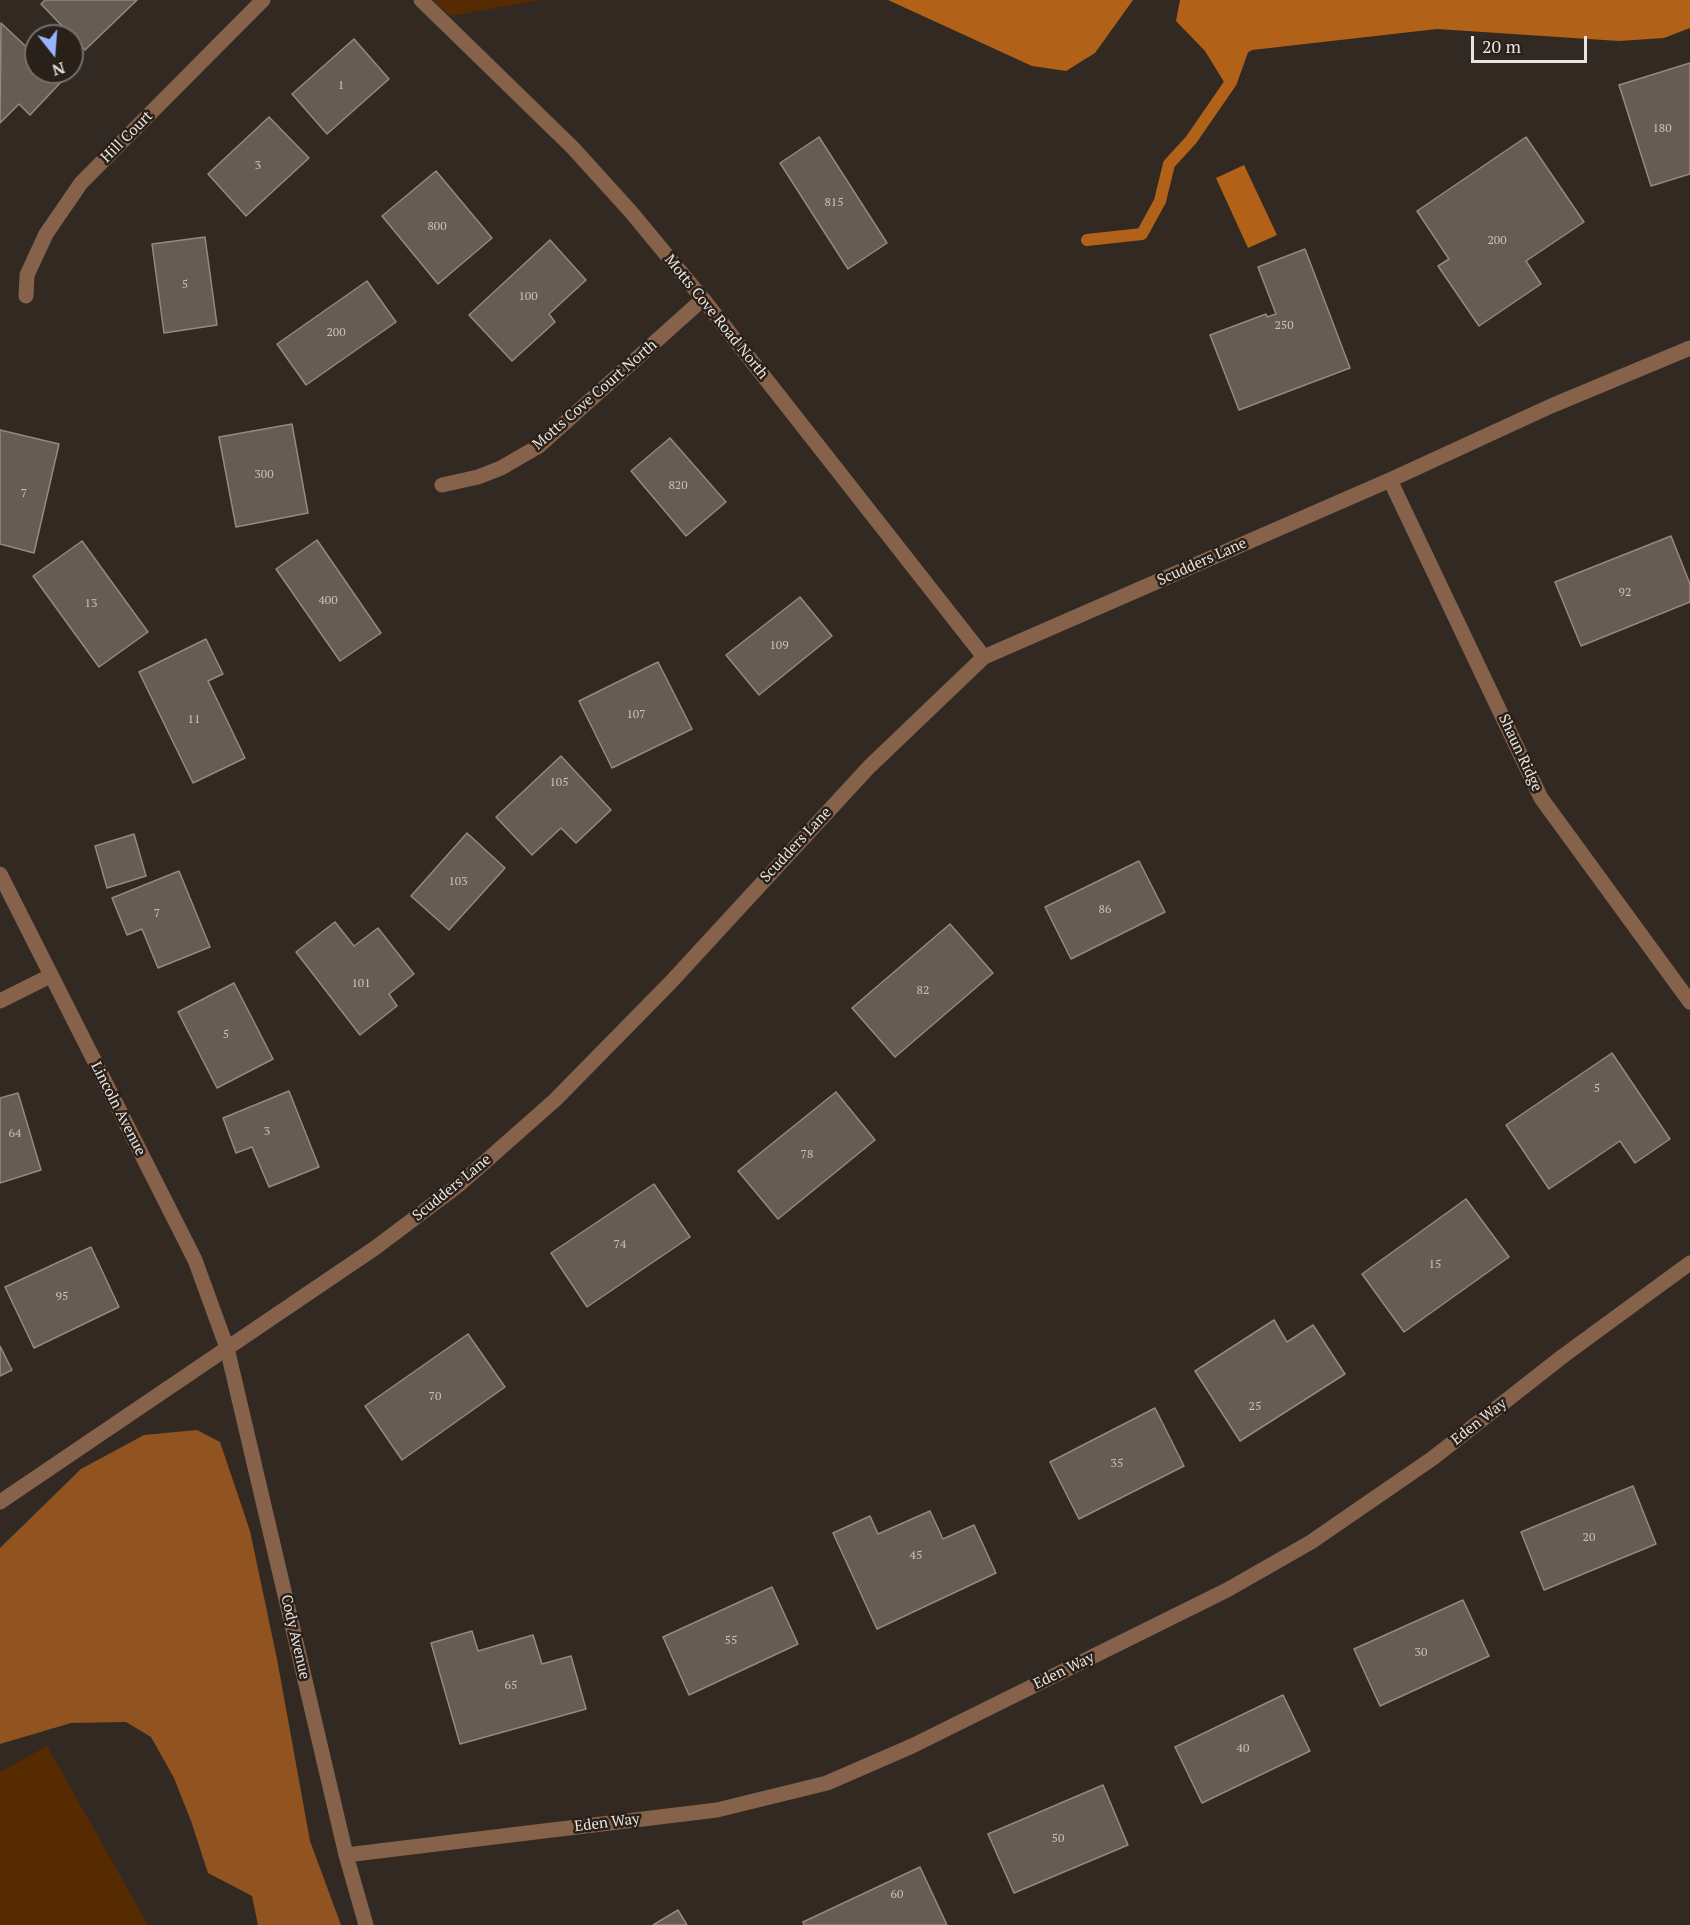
<!DOCTYPE html>
<style>
body{margin:0}
#map{position:relative;width:1690px;height:1925px;overflow:hidden;background:#332923;font-family:"PT Serif",serif}
canvas{display:block}
.north{position:absolute;left:24px;top:24px;width:60px;height:60px;box-sizing:border-box;background:#292019;border:2px solid #766e68;border-radius:50%;rotate:163deg;font-size:16px;font-weight:700;line-height:24px;text-align:center;color:#e9e3df}
.north::after{content:'';display:block;margin:auto;width:21px;height:27px;background:#99b5fd;clip-path:polygon(50% 0,100% 100%,50% 72%,0 100%)}
.scale{position:absolute;left:1471px;top:36px;width:116px;height:27px;box-sizing:border-box;border:3px solid #e9e3df;border-top:0;padding-left:8px;font-size:18px;line-height:21px;white-space:nowrap;color:#e9e3df;-webkit-text-stroke:4px #292019;paint-order:stroke}
</style>
<div id="map">
<canvas width="1690" height="1925"></canvas>
<div class="north">N</div>
<div class="scale">20 m</div>
</div>
<script>
const g = document.querySelector('canvas').getContext('2d');
g.lineJoin = 'round';
function fillPath(path, color) { g.fillStyle = color; g.fill(path, 'evenodd'); }
const poly = rows => new Path2D(rows.map(r => 'M' + r).join(''));
function trace(path, color, width, dash) { g.strokeStyle = color; g.lineWidth = width; g.lineCap = dash ? 'butt' : 'round'; g.setLineDash(dash || []); g.stroke(path); }
function label(font, color, halo, rows, align = 'center') {
  g.font = font + ' "PT Serif",serif'; g.lineWidth = 5; g.setLineDash([]); g.textBaseline = 'middle'; g.strokeStyle = halo; g.fillStyle = color; for (const [text, x, y, turn = 0] of rows) {
    g.save(); g.translate(x, y); g.rotate((+turn || 0) * Math.PI / 180); g.textAlign = isNaN(turn) ? turn : align; if (halo) g.strokeText(text, 0, 0); g.fillText(text, 0, 0); g.restore();
  }
}
fillPath(poly([
 [433,0,541,0,450,16],
 [47,1746,148,1925,0,1925,0,1772]
]), '#572b02');
fillPath(poly([
 [197,1430,220,1442,250,1531,277,1659,310,1841,341,1925,258,1925,252,1896,208,1873,191,1821,174,1778,151,1737,126,1722,71,1723,0,1744,0,1548,81,1469,144,1435]
]), '#915420');
fillPath(poly([
 [888,0,1133,0,1095,53,1066,71,1032,66],
 [1180,0,1690,0,1690,28,1664,38,1619,41,1437,29,1252,50,1239,58,1231,82,1224,82,1205,51,1176,21],
 [1244,165,1277,235,1248,248,1216,178]
]), '#b16218');
trace(poly([
 [1087,240,1142,234,1160,201,1169,164,1191,140,1231,82,1245,43]
]), '#b16218', 12);
const building = poly([
 [45,0,137,0,85,50,41,4,45,0],
 [1,23,36,56,36,72,53,72,62,81,30,115,19,104,0,123,1,23],
 [354,39,389,79,327,134,292,94,354,39],
 [1690,63,1690,174,1651,186,1619,85,1690,63],
 [269,117,309,158,246,216,208,174,269,117],
 [819,137,887,243,848,269,780,163,819,137],
 [1526,137,1584,222,1526,261,1541,284,1479,326,1438,266,1449,259,1417,211,1526,137],
 [436,171,492,238,438,284,382,216,436,171],
 [205,237,217,325,164,333,152,244,205,237],
 [550,240,586,280,549,314,555,322,512,361,469,315,550,240],
 [1305,249,1350,368,1239,410,1210,335,1266,314,1267,317,1276,314,1258,267,1305,249],
 [367,281,396,322,306,385,277,344,367,281],
 [292,424,308,513,236,527,219,437,292,424],
 [0,430,59,444,34,553,0,544,0,430],
 [670,438,726,502,686,536,631,471,670,438],
 [1671,536,1690,584,1690,602,1581,646,1555,582,1671,536],
 [317,540,381,633,340,661,276,569,317,540],
 [82,541,148,632,99,667,33,576,82,541],
 [800,597,832,636,759,695,726,655,800,597],
 [206,639,223,674,208,681,245,758,193,783,139,672,206,639],
 [658,662,692,729,612,768,579,701,658,662],
 [561,756,611,810,576,843,561,828,532,855,496,817,561,756],
 [467,833,505,868,449,930,411,896,467,833],
 [134,834,146,876,107,888,95,846,134,834],
 [1139,861,1165,912,1071,959,1045,907,1139,861],
 [179,871,210,947,158,968,142,929,127,935,112,898,179,871],
 [335,922,354,946,378,928,414,974,389,994,397,1006,360,1035,296,952,335,922],
 [950,924,993,973,895,1057,852,1008,950,924],
 [234,983,273,1059,217,1088,178,1012,234,983],
 [1612,1053,1670,1139,1635,1163,1620,1141,1549,1189,1506,1125,1612,1053],
 [289,1091,319,1167,269,1187,252,1147,236,1153,223,1118,289,1091],
 [836,1092,875,1140,778,1219,738,1171,836,1092],
 [18,1093,41,1170,0,1183,0,1098,18,1093],
 [654,1184,690,1237,587,1307,551,1253,654,1184],
 [1466,1199,1509,1257,1404,1332,1362,1274,1466,1199],
 [91,1247,119,1307,34,1348,5,1287,91,1247],
 [1274,1320,1287,1342,1313,1325,1345,1374,1240,1441,1195,1371,1274,1320],
 [468,1334,505,1387,402,1460,365,1406,468,1334],
 [0,1346,12,1370,0,1376,0,1346],
 [1155,1408,1184,1466,1079,1519,1050,1462,1155,1408],
 [1633,1486,1656,1544,1544,1590,1521,1532,1633,1486],
 [930,1511,943,1539,974,1525,996,1573,877,1629,833,1533,870,1516,878,1534,930,1511],
 [772,1587,798,1644,689,1695,663,1637,772,1587],
 [1463,1600,1489,1656,1380,1706,1354,1649,1463,1600],
 [472,1631,478,1651,533,1635,542,1664,571,1656,586,1709,460,1744,431,1643,472,1631],
 [1283,1695,1310,1751,1202,1803,1175,1747,1283,1695],
 [1103,1785,1128,1845,1014,1893,988,1834,1103,1785],
 [920,1867,947,1925,804,1925,803,1922,920,1867],
 [678,1910,687,1925,653,1925,678,1910]
]);
fillPath(building, '#665c54');
trace(building, '#958981', 1.5);
trace(poly([
 [421,0,573,148,631,212,703,299,984,657],
 [26,296,27,275,46,234,81,183,263,0],
 [1390,480,1541,798,1690,1002],
 [442,485,478,477,501,468,539,446,703,299],
 [0,874,195,1260,227,1348,346,1855,366,1925],
 [0,1001,50,976],
 [0,1502,375,1248,460,1184,555,1100,670,983,869,767,984,657,1390,480,1551,406,1690,348],
 [346,1855,717,1810,827,1783,912,1746,1227,1590,1311,1542,1433,1458,1563,1356,1690,1263]
]), '#856249', 15);
label('12px', '#c8c1bc', null, [
 ["1",341,86],
 ["180",1662,129],
 ["3",258,166],
 ["815",834,203],
 ["800",437,227],
 ["200",1497,241],
 ["5",185,285],
 ["100",528,297],
 ["250",1284,326],
 ["200",336,333],
 ["300",264,475],
 ["820",678,486],
 ["7",24,494],
 ["92",1625,593],
 ["400",328,601],
 ["13",91,604],
 ["109",779,646],
 ["107",636,715],
 ["11",194,720],
 ["105",559,783],
 ["103",458,882],
 ["86",1105,910],
 ["7",157,914],
 ["101",361,984],
 ["82",923,991],
 ["5",226,1035],
 ["5",1597,1089],
 ["3",267,1132],
 ["64",15,1134],
 ["78",807,1155],
 ["74",620,1245],
 ["15",1435,1265],
 ["95",62,1297],
 ["70",435,1397],
 ["25",1255,1407],
 ["35",1117,1464],
 ["20",1589,1538],
 ["45",916,1556],
 ["55",731,1641],
 ["30",1421,1653],
 ["65",511,1686],
 ["40",1243,1749],
 ["50",1058,1839],
 ["60",897,1895]
]);
label('15px', '#e9e3df', '#292019', [
 ["Hill Court",127,137,-45],
 ["Motts Cove Road North",716,317,51],
 ["Motts Cove Court North",595,395,-41],
 ["Scudders Lane",1202,562,-24],
 ["Shaun Ridge",1520,753,65],
 ["Scudders Lane",796,845,-47],
 ["Lincoln Avenue",118,1109,63],
 ["Scudders Lane",452,1188,-39],
 ["Eden Way",1479,1422,-38],
 ["Cody Avenue",295,1637,77],
 ["Eden Way",1064,1671,-26],
 ["Eden Way",607,1823,-7]
]);
</script>
